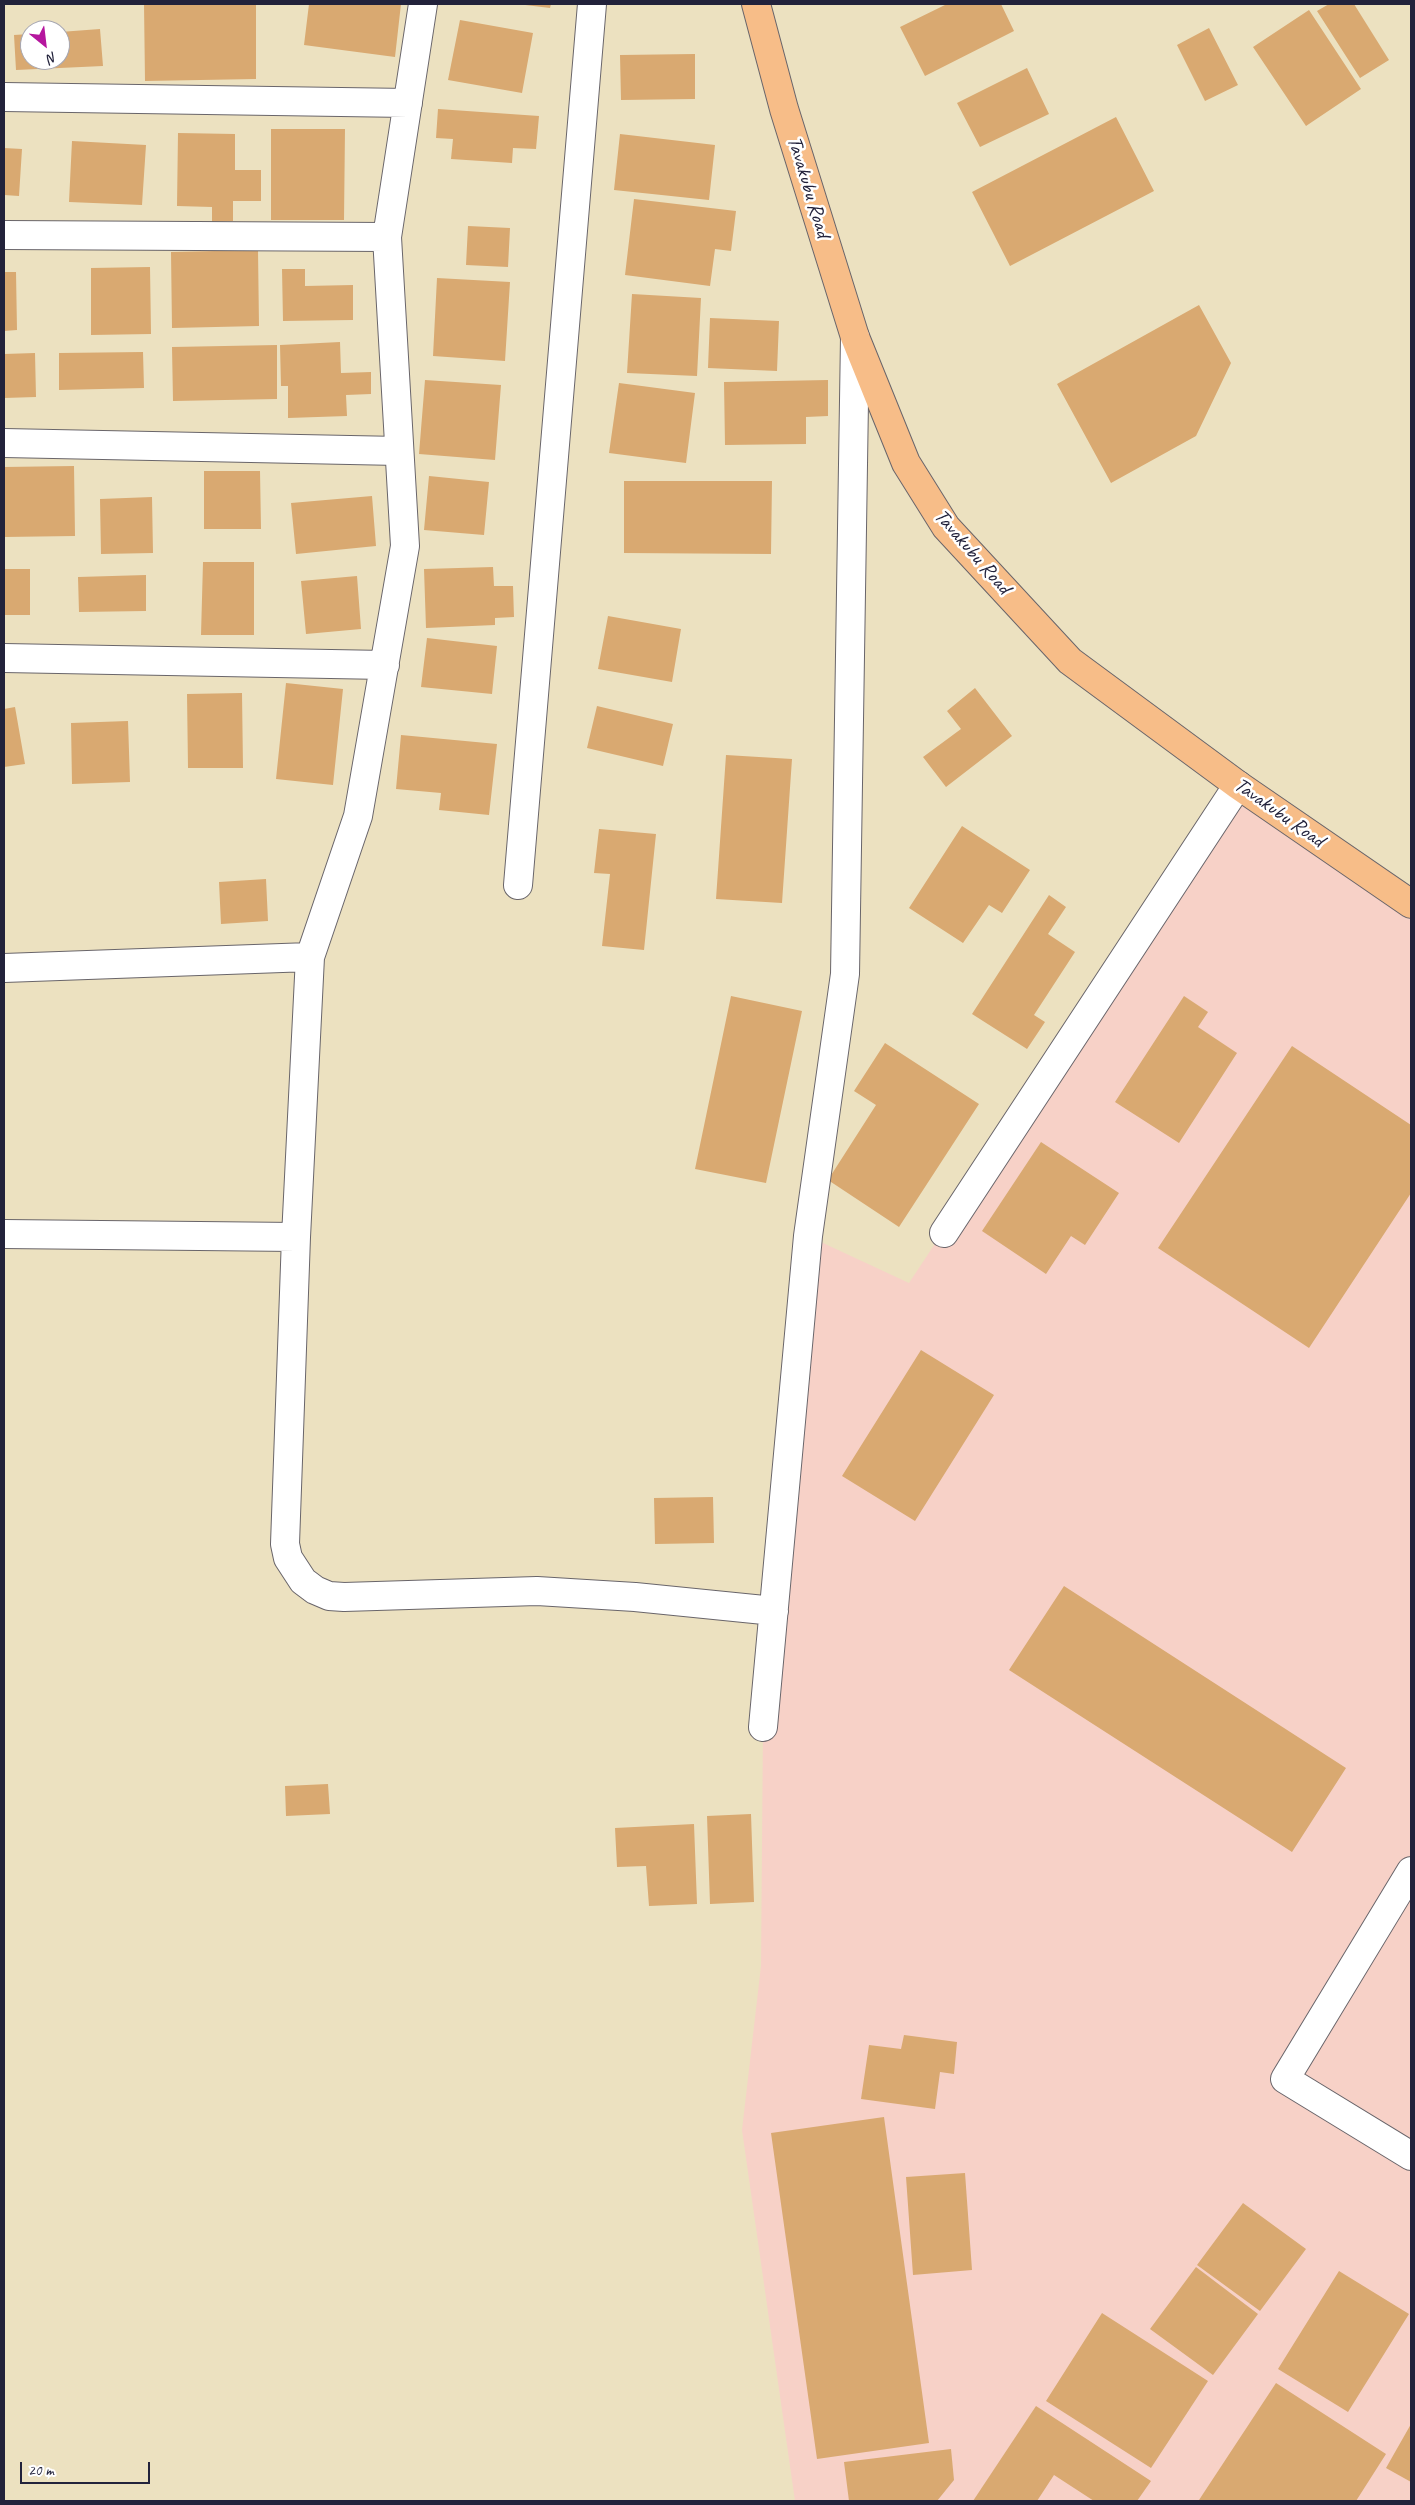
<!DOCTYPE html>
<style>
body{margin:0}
#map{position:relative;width:1415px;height:2505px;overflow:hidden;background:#ece1c0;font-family:Caveat,sans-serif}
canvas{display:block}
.frame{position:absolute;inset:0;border:5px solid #22223b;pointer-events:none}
.north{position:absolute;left:20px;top:20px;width:50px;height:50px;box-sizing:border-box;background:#fff;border:1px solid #a7a7b1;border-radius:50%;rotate:151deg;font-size:14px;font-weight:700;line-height:20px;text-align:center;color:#22223b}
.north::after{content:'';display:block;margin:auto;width:18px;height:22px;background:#b5179e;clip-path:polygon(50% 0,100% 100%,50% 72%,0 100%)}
.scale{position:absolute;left:20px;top:2462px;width:130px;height:22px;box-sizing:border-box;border:2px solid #22223b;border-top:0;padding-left:6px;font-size:15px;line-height:18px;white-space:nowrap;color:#22223b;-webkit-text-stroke:4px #fff;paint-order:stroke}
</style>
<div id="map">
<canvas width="1415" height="2505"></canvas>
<div class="frame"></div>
<div class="north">N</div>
<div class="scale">20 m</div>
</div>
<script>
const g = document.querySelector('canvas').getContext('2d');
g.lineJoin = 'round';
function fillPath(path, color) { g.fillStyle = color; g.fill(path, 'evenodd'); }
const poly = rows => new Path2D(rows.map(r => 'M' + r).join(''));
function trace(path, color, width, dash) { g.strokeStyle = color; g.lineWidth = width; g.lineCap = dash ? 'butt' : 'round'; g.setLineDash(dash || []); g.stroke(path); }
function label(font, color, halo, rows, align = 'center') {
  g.font = font + ' Caveat,sans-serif'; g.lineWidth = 5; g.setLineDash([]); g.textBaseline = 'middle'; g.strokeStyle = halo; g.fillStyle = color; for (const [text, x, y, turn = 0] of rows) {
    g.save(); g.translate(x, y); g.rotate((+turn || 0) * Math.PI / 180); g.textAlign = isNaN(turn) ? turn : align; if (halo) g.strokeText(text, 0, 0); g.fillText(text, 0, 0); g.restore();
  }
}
fillPath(poly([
 [1238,785,1411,904,1411,2501,795,2501,742,2130,761,1966,763,1727,808,1236,909,1283]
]), '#f7d1c7');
fillPath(poly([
 [144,4,256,4,256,79,145,81],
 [309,4,401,4,395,57,304,45],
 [517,4,551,4,550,8],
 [947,4,1001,4,1014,31,925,76,900,27],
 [1329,4,1354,4,1389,60,1360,78,1317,11],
 [1309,10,1361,89,1306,126,1253,47],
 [460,20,533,33,522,93,448,80],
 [1209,28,1238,85,1205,101,1177,45],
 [100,29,103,66,16,70,14,35,30,34,30,60,60,60,60,32],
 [695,54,695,99,621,100,620,55],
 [1027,68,1049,114,980,147,957,103],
 [438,109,539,116,536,149,513,148,512,163,451,159,453,139,436,138],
 [1116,117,1154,191,1010,266,972,192],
 [271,129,345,129,344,220,271,220],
 [178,133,235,134,235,170,261,170,261,201,233,201,233,221,212,222,212,207,177,206],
 [620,134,715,145,709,200,614,190],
 [72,141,146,145,142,205,69,202],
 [4,148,22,149,19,196,4,195],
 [634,199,736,211,731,251,715,249,710,286,625,275],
 [468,226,510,228,508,267,466,265],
 [258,250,259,326,172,328,171,252],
 [150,267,151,334,91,335,91,268],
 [282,269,305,269,305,286,353,285,353,320,283,321],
 [4,272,16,272,17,330,4,331],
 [437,278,510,282,505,361,433,356],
 [632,294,701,298,697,376,627,373],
 [1199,305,1231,363,1196,436,1111,483,1057,384],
 [710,318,779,321,777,371,708,368],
 [340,342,341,373,371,372,371,394,346,395,347,416,288,418,288,386,281,386,280,345],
 [277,345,277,399,173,401,172,347],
 [143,352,144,388,59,390,59,353],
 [35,353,36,397,4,398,4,354],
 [425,380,501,385,495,460,419,454],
 [828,380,828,416,806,417,806,444,725,445,724,382],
 [619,383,695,393,686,463,609,453],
 [74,466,75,536,4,537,4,467],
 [204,471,260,471,261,529,204,529],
 [429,476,489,482,484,535,424,530],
 [624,481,772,481,771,554,624,553],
 [372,496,376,546,296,554,291,503],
 [152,497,153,553,101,554,100,499],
 [203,562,254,562,254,635,201,635],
 [493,567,494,586,513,586,514,617,495,618,495,625,426,628,424,569],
 [4,569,30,569,30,615,4,615],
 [146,575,146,611,79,612,78,577],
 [357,576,361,629,306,634,301,581],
 [608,616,681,629,672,682,598,669],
 [427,638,497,646,492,694,421,687],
 [286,683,343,689,333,785,276,779],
 [975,688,1012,736,946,787,923,757,961,729,947,711],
 [242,693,243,768,188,768,187,694],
 [597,706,673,724,663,766,587,748],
 [15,707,25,764,4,767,4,709],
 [128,721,130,782,72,784,71,723],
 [401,735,497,744,489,815,439,810,441,793,396,789],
 [726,755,792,759,782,903,716,899],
 [962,826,1030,870,1002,913,989,905,963,943,909,908],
 [599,829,656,834,644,950,602,946,610,874,594,873],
 [266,879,268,921,221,924,219,882],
 [1049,895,1066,907,1048,934,1075,952,1034,1015,1045,1022,1027,1049,972,1014],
 [731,996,802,1011,766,1183,695,1169],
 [1184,996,1208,1012,1198,1027,1237,1053,1179,1143,1115,1102],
 [885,1043,979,1104,899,1227,828,1180,876,1105,854,1091],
 [1292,1046,1411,1125,1411,1193,1309,1348,1158,1248],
 [1041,1142,1119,1193,1085,1245,1071,1236,1046,1274,982,1231],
 [921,1350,994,1395,915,1521,842,1476],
 [713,1497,714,1543,655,1544,654,1498],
 [1064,1586,1346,1768,1292,1852,1009,1670],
 [328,1784,330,1814,286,1816,285,1786],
 [751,1814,754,1902,710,1904,707,1816],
 [694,1824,697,1904,649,1906,646,1866,617,1867,615,1828],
 [904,2035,957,2042,954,2074,940,2072,935,2109,861,2099,869,2045,901,2049],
 [884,2117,929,2443,817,2459,771,2133],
 [965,2173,972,2270,913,2275,906,2177],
 [1243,2203,1306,2249,1260,2311,1197,2265],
 [1196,2267,1258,2314,1213,2375,1150,2329],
 [1339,2271,1409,2314,1348,2412,1278,2369],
 [1102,2313,1208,2381,1151,2468,1046,2401],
 [1276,2383,1386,2454,1356,2501,1199,2500],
 [1036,2406,1151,2481,1137,2501,1094,2501,1054,2475,1037,2501,973,2501],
 [1411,2424,1411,2482,1386,2468],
 [951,2449,954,2480,937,2501,849,2501,844,2462]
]), '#d9a971');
const minor = poly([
 [423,4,387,237,405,546,358,816,310,957,296,1237,285,1544,288,1558,303,1581,315,1590,329,1596,344,1597,537,1591,635,1597,774,1611],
 [4,97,408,103],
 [4,235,387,237],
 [4,443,399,451],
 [4,658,385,665],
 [518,885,592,4],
 [4,968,310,957],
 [944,1233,1238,785],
 [4,1234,296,1237],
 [763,1727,808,1236,845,974,855,337],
 [1411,1871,1285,2079,1411,2156]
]);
const major = poly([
 [756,4,784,109,855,337,906,463,946,527,1070,661,1238,785,1411,904]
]);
trace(minor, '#69656a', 30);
trace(major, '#69656a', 30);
trace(minor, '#fff', 28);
trace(major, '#f7bd88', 28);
label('21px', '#22223b', '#fff', [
 ["Tavakubu Road",808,187,73],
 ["Tavakubu Road",972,552,49],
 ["Tavakubu Road",1279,813,35]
]);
</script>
